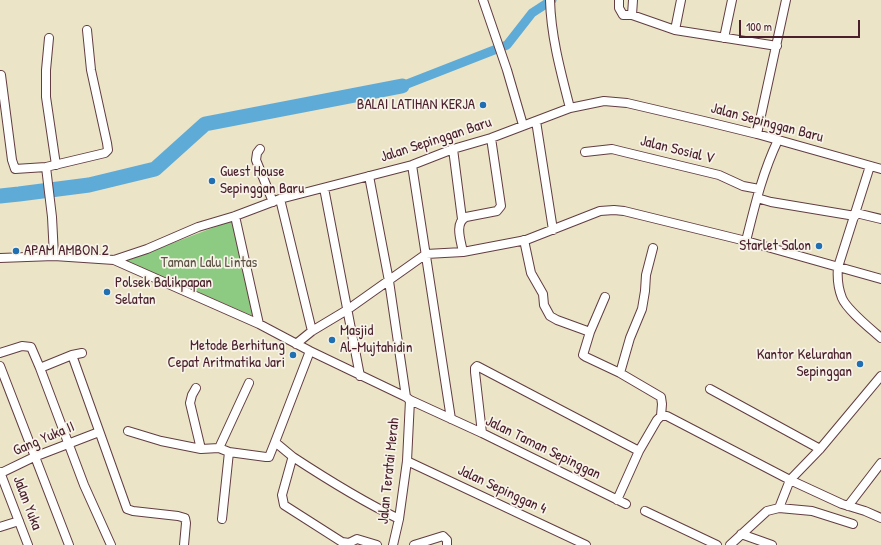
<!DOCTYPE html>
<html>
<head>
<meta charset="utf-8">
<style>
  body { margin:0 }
  #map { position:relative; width:881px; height:545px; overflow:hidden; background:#ebe4c6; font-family:"Patrick Hand",sans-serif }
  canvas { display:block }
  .scale { position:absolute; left:739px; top:20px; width:121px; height:18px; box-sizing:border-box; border:2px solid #4a1f2b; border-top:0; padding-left:5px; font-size:12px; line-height:14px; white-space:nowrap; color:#4a1f2b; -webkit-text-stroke:3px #f7f3e8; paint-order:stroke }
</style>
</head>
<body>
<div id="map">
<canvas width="881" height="545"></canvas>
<div class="scale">100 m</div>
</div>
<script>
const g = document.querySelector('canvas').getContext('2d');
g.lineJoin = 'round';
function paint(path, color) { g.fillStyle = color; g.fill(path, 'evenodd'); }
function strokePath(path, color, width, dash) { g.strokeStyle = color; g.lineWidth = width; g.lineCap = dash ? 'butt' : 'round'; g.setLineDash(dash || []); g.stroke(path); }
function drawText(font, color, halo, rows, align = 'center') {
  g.font = font + ' "Patrick Hand",sans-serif'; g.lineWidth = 3.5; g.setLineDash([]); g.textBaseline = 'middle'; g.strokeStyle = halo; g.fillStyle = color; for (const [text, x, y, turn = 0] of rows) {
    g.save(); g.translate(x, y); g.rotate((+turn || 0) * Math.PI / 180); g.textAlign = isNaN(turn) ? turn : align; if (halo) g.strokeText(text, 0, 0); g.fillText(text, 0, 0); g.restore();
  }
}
paint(new Path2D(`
  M233 220 253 316 126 261Z`), '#8ecb82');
strokePath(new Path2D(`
  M402 86 507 45 532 13 552 0`), '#5fabd8', 9);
strokePath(new Path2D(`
  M0 196 19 194 89 185 155 169 205 124 402 86`), '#5fabd8', 15);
const minor = new Path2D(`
  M483 0 507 70 523 125
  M550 0C551 37 561 73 570 108
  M619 0V8L623 15H632
  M633 0 632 15 675 30 777 46
  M675 30 681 0
  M49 38 46 70V97L56 165
  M724 38 732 0
  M1 75 12 160 15 169 46 167 105 153 108 150 107 143 91 70 87 30
  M536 121 553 230
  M757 134 786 0
  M778 140C762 174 755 205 746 241L881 279
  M260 149 257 153 256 160 273 202
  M453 149 462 219
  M585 152 612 149 624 152 719 175 743 186 759 189
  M412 165 451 419
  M870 166 838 267C837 278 838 288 842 298 847 310 871 329 881 338
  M46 167 52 217 54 256
  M369 176 389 281 406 397
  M324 188 360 376
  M757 198 771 202 855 216
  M280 199 312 331
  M856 213 881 219
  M235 216 259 324
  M524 240 531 273 543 294 544 305 550 316 557 320 590 332
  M653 248 646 275 645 291 642 309 630 338 620 373 661 397 662 404 661 416
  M463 252C461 241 454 223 466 217L497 211 501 206 491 138
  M0 258 54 256 114 260 147 249 198 227 235 216 280 199 412 165 453 149 491 138 570 108 604 101 627 103 704 121 757 134 881 169
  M114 260 259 324 310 351 406 397 410 400 482 433 626 504
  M605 297 590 332 583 355 586 357 620 373
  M296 344 312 331 347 310 426 254 463 252 526 240 600 211 614 210 624 211 746 241
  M0 353 22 346 31 347 40 368
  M82 353 72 355 40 368 84 485 111 545
  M72 355 127 509 133 511 178 516 185 518 186 523 184 545
  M0 366 69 545
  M196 388 192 395 190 403 201 449
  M710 389 820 449
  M128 431 161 441 201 449 219 448 229 452 266 457H269L275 442
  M482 433 475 372V368L477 366 639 451
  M219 448 249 383
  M293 457 275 442 310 351
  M407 461 586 545
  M0 472 28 545
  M1 473 34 457 99 432
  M617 500 639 451 657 420 661 416H667L790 480 820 449 881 376
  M848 506 881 463
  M779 508 812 511 853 524
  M645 511 717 545
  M222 519 229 452
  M0 527 19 521
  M741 534 772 545
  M377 545 357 539 349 543 342 542 284 505 282 495 292 459 293 457C328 480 362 501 399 519
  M393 545 399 519 407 461 410 400
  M414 545 443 536 447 540V545
  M730 545 767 511 779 508 790 480 842 504 865 511 881 518`);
strokePath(minor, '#623d42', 10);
strokePath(minor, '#fff', 8);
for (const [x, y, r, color] of [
  [483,105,4,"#1f6fb2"],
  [212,181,4,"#1f6fb2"],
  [819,246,4,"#1f6fb2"],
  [16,251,4,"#1f6fb2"],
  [107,292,4,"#1f6fb2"],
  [332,340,4,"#1f6fb2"],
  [293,355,4,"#1f6fb2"],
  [860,364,4,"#1f6fb2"]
]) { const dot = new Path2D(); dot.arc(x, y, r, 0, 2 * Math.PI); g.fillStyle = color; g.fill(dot); strokePath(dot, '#f7f3e8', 1.5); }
drawText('15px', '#4a1f2b', '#f7f3e8', [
  ["BALAI LATIHAN KERJA",475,105],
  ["Guest House",220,172,"left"],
  ["Sepinggan Baru",220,189,"left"],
  ["Starlet Salon",811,246],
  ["APAM AMBON 2",24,251,"left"],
  ["Polsek Balikpapan",115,283,"left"],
  ["Selatan",115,300,"left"],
  ["Masjid",340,331,"left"],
  ["Al-Mujtahidin",340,348,"left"],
  ["Metode Berhitung",285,346],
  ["Cepat Aritmatika Jari",285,363],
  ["Kantor Kelurahan",852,355],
  ["Sepinggan",852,372]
], 'right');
drawText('15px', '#4a1f2b', '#f7f3e8', [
  ["Jalan Sepinggan Baru",767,123,15],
  ["Jalan Sepinggan Baru",436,140,-18],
  ["Jalan Sosial V",677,150,14],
  ["Gang Yuka II",44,439,-23],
  ["Jalan Taman Sepinggan",543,448,26],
  ["Jalan Teratai Merah",389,471,-84],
  ["Jalan Sepinggan 4",502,490,25],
  ["Jalan Yuka",27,503,69]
]);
drawText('15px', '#5e5345', '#f7f3e8', [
  ["Taman Lalu Lintas",209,263]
]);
</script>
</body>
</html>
